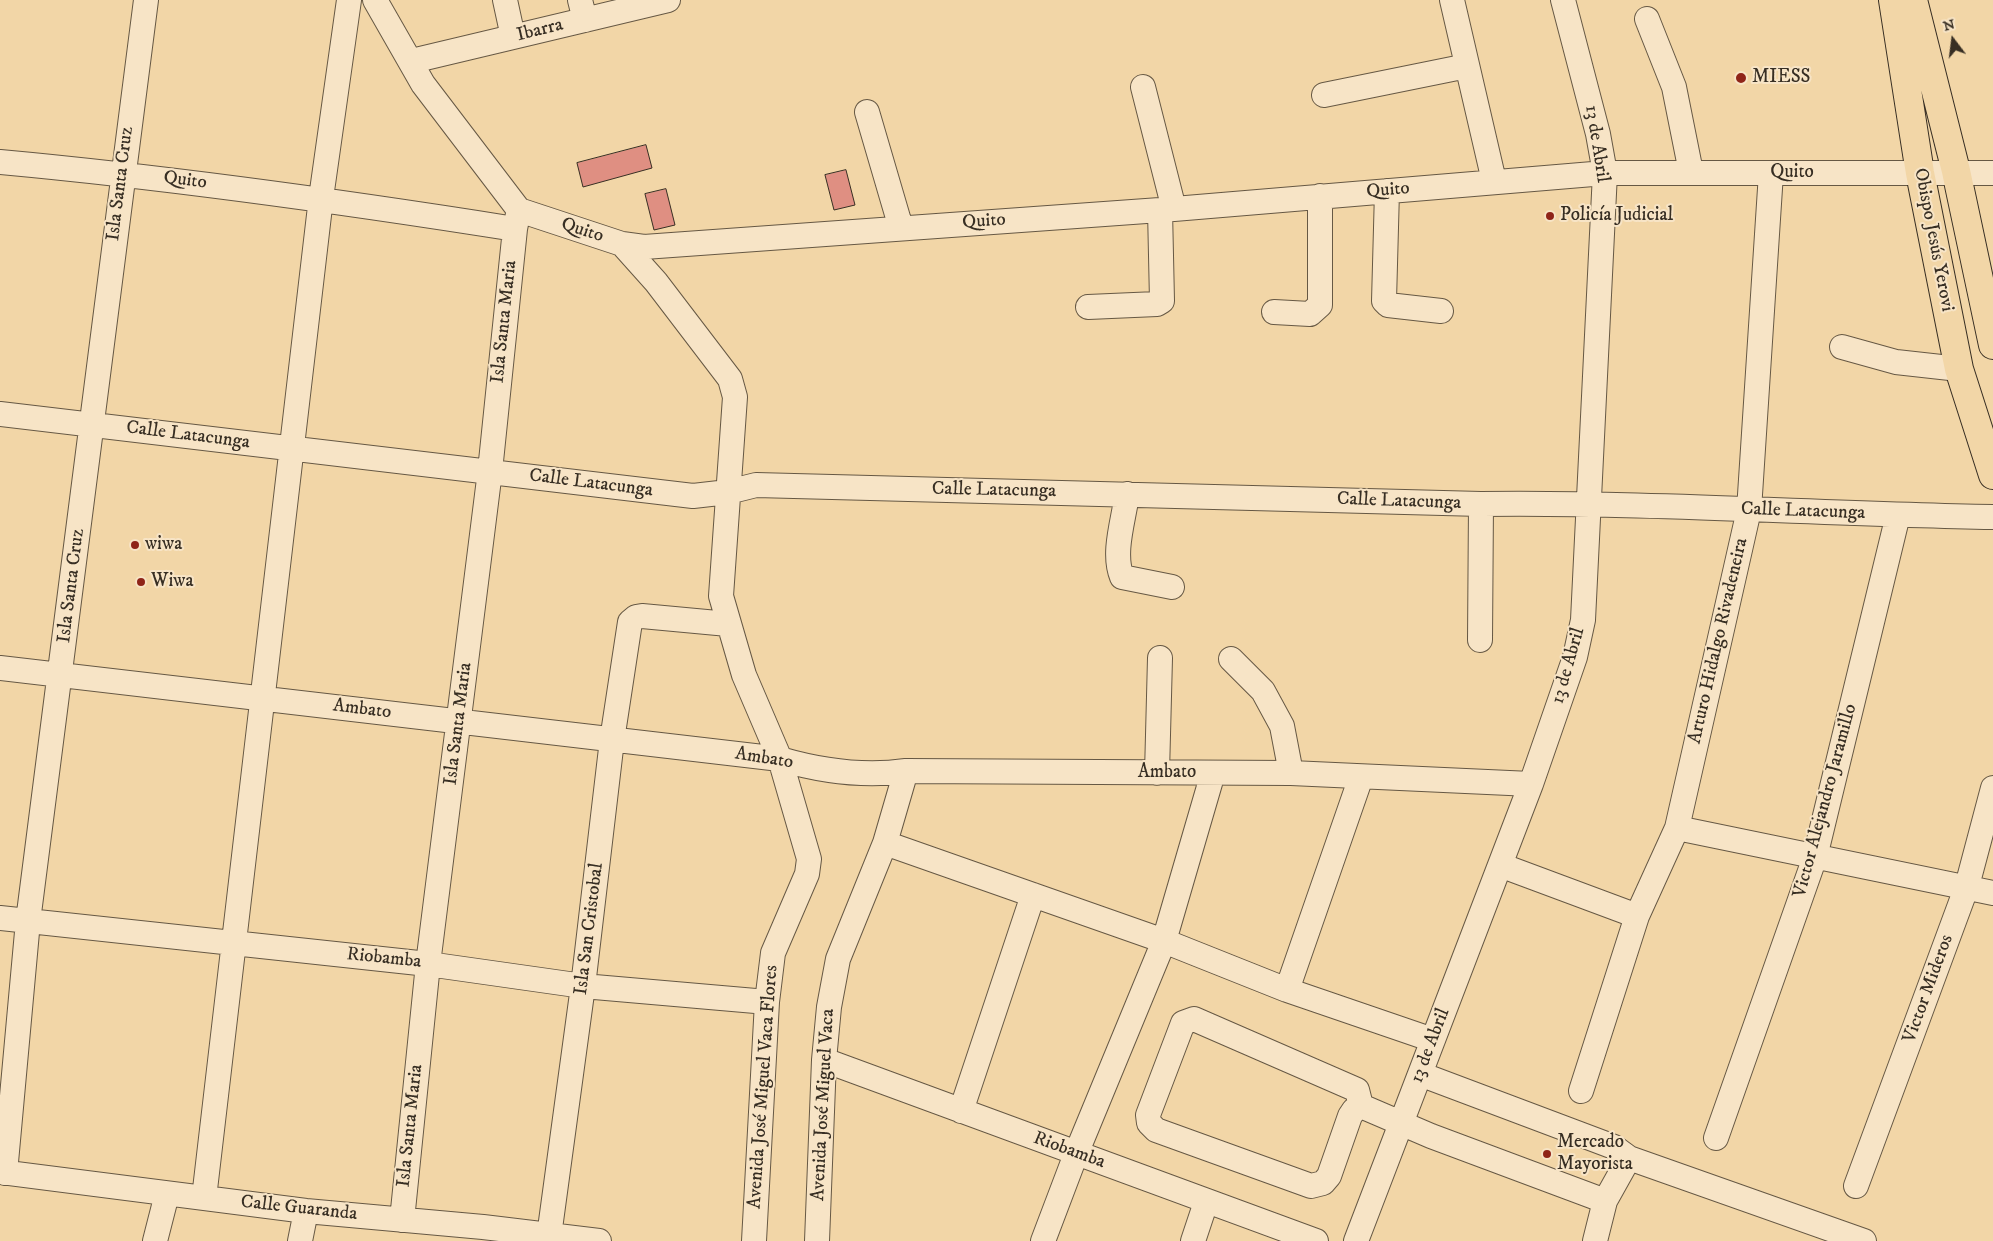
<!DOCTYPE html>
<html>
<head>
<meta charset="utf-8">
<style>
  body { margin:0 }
  #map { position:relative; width:1993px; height:1241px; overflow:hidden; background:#f2d6a7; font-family:"IM FELL DW Pica",serif }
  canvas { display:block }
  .north { position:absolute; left:1928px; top:15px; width:50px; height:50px; -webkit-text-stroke:4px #f7e4c6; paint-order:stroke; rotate:345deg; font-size:14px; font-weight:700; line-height:20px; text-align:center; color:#372e23 }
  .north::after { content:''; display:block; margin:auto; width:18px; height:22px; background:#372e23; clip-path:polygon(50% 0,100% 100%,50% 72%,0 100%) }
</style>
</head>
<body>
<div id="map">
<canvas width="1993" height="1241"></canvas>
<div class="north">N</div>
</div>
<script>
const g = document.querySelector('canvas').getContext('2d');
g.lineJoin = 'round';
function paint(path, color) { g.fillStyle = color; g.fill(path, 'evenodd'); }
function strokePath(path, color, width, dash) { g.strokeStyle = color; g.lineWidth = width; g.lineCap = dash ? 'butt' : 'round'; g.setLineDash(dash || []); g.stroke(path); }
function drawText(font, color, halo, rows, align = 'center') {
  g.font = font + ' "IM FELL DW Pica",serif'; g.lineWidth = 4; g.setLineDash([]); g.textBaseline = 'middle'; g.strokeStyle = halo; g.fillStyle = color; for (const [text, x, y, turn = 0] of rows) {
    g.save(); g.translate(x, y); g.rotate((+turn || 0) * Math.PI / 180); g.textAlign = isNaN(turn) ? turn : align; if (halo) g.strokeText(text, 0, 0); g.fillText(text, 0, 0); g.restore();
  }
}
const building = new Path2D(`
  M646 145 652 168 583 187 577 163Z
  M846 170 855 205 834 210 825 175Z
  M666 189 675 225 654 230 645 194Z`);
paint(building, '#df8f82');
strokePath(building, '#372e23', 1);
const minor = new Path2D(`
  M375 0 423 84 519 210
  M505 0 513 37
  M580 0 585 20
  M1452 0 1494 181
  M1647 19 1674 87 1691 172
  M412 61 668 0
  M1143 87 1174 209
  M1324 95 1467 66
  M867 112 901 228
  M0 162C173 178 344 202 515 229L518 214
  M1387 191 1384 301 1388 305 1441 311
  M519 210 622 244 644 247 1174 209 1605 173H1993
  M622 244 656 282 730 379 735 397 721 596 744 675 780 759 809 859 807 874 773 953 767 1002 754 1241
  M1088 307 1157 304 1162 301 1160 210
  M1274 312 1310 314 1320 305V196
  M1842 347 1896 362 1959 369
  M0 414 693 496 728 492 756 485 1481 504C1652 502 1822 514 1993 517
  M1127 494C1124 519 1112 553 1122 577L1172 587
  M1480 640 1481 504
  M1231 659 1263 691 1282 726 1291 773
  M0 668 780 759C821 771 863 777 906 771L1291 773 1531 784
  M1157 773 1160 658
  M1677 828 1993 893
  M885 843 1164 941 1287 990 1433 1040
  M1500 865 1637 916
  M0 918 428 964 583 986 767 1002
  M1287 990 1361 777
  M824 1060 1316 1241
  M1420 1074 1614 1147 1629 1158 1864 1241
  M1581 1091 1637 916 1677 828 1749 510 1771 173
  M1361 1106 1357 1090 1194 1019 1183 1023 1148 1115 1149 1123 1156 1130 1311 1186 1323 1183 1329 1176 1350 1116 1354 1110 1361 1106 1431 1136 1605 1201
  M961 1111 1033 895
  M1716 1138 1815 857 1898 515
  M0 1172 306 1211 483 1227 599 1241
  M5 1173 28 921 146 0
  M1856 1186 1967 886 1993 788
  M204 1198 321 198 349 0
  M402 1220 428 964 490 471 515 229
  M549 1236 583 986 612 740 630 622 636 617 642 616 728 624
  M155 1241 167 1194
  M300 1241 306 1211
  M817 1241 824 1060 829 1007 838 959 885 843 906 771
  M1043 1241 1076 1154 1164 941 1213 773
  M1193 1241 1206 1202
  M1356 1241 1531 784 1575 657 1583 620 1605 173 1598 134 1563 0
  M1595 1241 1605 1201 1629 1158`);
const major = new Path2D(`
  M1893 0 1920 173 1959 369 1993 475
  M1913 0 1956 171 1993 345`);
strokePath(minor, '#665844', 26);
strokePath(major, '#372e23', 30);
strokePath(minor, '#f7e4c6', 24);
strokePath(major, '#f2d6a7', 28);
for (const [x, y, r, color] of [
  [1741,78,6,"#8f2418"],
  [1550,216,5,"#8f2418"],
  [135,545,5,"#8f2418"],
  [141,582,5,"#8f2418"],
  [1547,1154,5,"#8f2418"]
]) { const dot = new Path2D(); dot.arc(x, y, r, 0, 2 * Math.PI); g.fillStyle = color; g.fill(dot); strokePath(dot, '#f7e4c6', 2); }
drawText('19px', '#372e23', '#f7e4c6', [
  ["Ibarra",540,31,-14],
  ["13 de Abril",1596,144,81],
  ["Quito",1792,173],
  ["Quito",185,181,7],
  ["Isla Santa Cruz",121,184,-83],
  ["Quito",1388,191,-5],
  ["Quito",984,222,-4],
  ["Quito",582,231,18],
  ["Obispo Jesús Yerovi",1933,240,79],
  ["Isla Santa Maria",505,322,-84],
  ["Calle Latacunga",188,436,7],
  ["Calle Latacunga",591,484,7],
  ["Calle Latacunga",994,491,1],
  ["Calle Latacunga",1399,502,2],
  ["Calle Latacunga",1803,512,2],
  ["Isla Santa Cruz",72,586,-83],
  ["Arturo Hidalgo Rivadeneira",1719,641,-77],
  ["13 de Abril",1569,666,-74],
  ["Ambato",362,710,7],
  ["Isla Santa Maria",459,724,-83],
  ["Ambato",764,759,9],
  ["Ambato",1167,773],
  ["Victor Alejandro Jaramillo",1826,801,-75],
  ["Isla San Cristobal",590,929,-83],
  ["Riobamba",384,959,6],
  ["Victor Mideros",1929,989,-70],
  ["13 de Abril",1431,1046,-69],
  ["Avenida José Miguel Vaca Flores",764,1087,-86],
  ["Avenida José Miguel Vaca",824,1105,-87],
  ["Isla Santa Maria",411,1126,-84],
  ["Riobamba",1069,1151,20],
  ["Calle Guaranda",299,1209,6]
]);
drawText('19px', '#372e23', '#f7e4c6', [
  ["MIESS",1752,78],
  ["Policía Judicial",1560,216],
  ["wiwa",145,545],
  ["Wiwa",151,582],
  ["Mercado",1557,1143],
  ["Mayorista",1557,1165]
], 'left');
</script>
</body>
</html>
